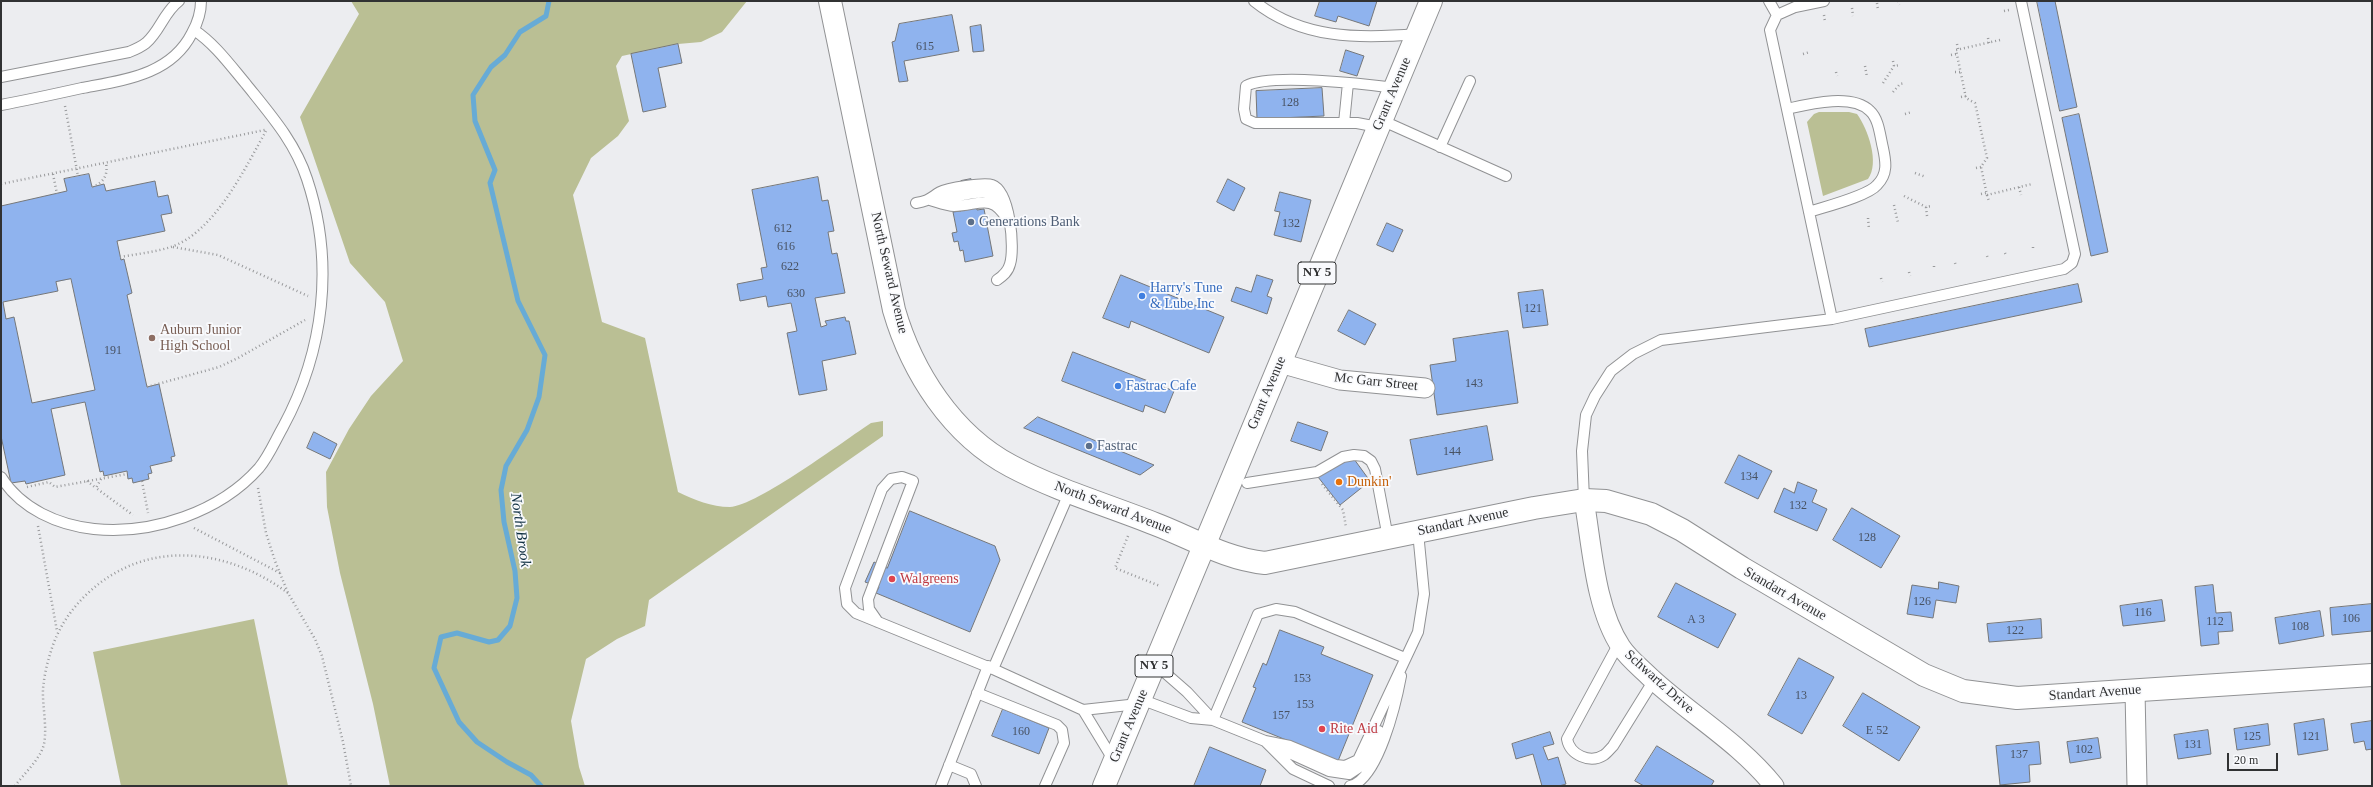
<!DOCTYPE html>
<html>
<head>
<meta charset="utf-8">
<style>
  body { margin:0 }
  #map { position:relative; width:2373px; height:787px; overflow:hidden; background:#ecedf0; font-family:"Times New Roman",serif }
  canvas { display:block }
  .frame { position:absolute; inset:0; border:2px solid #313233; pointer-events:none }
  .scale { position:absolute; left:2227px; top:753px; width:51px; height:18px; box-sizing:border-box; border:2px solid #313233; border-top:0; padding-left:5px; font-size:12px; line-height:14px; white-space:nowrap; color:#313233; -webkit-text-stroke:3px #f9fafd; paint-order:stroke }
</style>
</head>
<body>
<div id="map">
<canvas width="2373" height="787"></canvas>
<div class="frame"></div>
<div class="scale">20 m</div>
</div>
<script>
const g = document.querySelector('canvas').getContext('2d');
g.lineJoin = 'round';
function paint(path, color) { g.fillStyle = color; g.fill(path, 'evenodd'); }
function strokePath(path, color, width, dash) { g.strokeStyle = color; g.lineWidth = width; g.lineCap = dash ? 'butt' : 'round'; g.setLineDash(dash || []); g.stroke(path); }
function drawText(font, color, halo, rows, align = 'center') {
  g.font = font + ' "Times New Roman",serif'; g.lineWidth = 3.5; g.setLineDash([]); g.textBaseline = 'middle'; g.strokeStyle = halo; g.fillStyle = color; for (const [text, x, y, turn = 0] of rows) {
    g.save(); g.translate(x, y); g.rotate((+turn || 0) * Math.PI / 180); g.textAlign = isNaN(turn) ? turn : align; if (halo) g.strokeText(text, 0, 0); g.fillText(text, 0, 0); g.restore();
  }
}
paint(new Path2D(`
  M351 1H747L722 32 701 42 678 44 622 56 616 66 629 121 618 136 591 158 573 195 602 322 645 338 678 492C695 500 711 507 730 507 757 506 845 440 871 423L883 421V436L649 600 645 626 617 639 586 659 571 721 579 767 585 786H390L373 704 340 573 327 507 326 472 349 429 371 396 403 361 385 302 350 263 300 117 359 14Z
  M1819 112H1849L1857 114C1868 129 1880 163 1868 179L1823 196 1807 122 1814 114Z
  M254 619 288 786H121L93 652Z`), '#babf94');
strokePath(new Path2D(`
  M541 786 531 775 507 762 477 742 459 722 434 668 441 637 457 633 489 642 498 640 510 626 517 598 515 571 504 522 501 490 506 466 527 430 539 397 545 355 518 301 490 183 495 170 475 121 473 95 491 67 505 55 520 32 546 16 549 1`), '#67abd6', 5);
const building = new Path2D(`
  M1320 1H1377L1369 26 1338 16 1336 22 1315 16Z
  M2037 1H2055L2077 107 2060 111Z
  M952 15 959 51 904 61 908 81 899 82 892 42 895 41 899 24Z
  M981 25 984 51 973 52 970 27Z
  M678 44 682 63 658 68 666 107 643 112 631 54Z
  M1346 50 1364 56 1357 76 1340 71Z
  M1322 88 1324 116 1257 119 1256 91Z
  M2079 114 2108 252 2091 256 2062 118Z
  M89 174 92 187 104 184 106 191 155 181 158 197 168 195 172 213 161 215 165 231 117 241 121 260 124 259 132 293 127 295 147 387 159 384 175 456 171 457 172 461 150 466 152 473 148 474 149 479 133 483 132 478 128 479 127 471 104 476 103 471 100 472 85 402 51 409 65 475 26 484 25 481 11 483 1 436V206L67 191 64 179ZM71 279 95 390 32 403 14 317 6 319 3 302 58 291 56 282Z
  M818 177 822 201 828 200 834 231 828 232 832 254 837 253 845 293 815 298 821 327 827 325 825 321 845 317 846 321H849L856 354 822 361 827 390 799 395 787 333 797 331 791 303 768 307 766 296 740 301 737 284 763 279 761 268 767 267 752 190Z
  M971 179 977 210 984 209 993 256 965 262 963 250 960 251 958 241 954 242 952 233 957 232 953 212 961 211 959 199 963 189 961 181Z
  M1228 179 1245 188 1234 211 1217 202Z
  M1280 192 1311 200 1301 242 1274 235 1280 212 1275 211Z
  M1387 223 1403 230 1393 252 1377 245Z
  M1121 275 1224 317 1209 353 1131 321 1129 328 1103 318Z
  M1257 275 1273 280 1267 296 1272 298 1267 314 1231 301 1236 287 1251 292Z
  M2078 284 2082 302 1869 347 1865 329Z
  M1543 290 1548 325 1523 328 1518 293Z
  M1349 310 1376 324 1365 345 1338 331Z
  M1508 331 1518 403 1437 415 1430 365 1456 361 1453 339Z
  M1073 352 1174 391 1165 413 1145 405 1143 412 1062 381Z
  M1038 417 1154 465 1140 475 1024 428Z
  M1298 422 1328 432 1321 451 1291 441Z
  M1487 426 1493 460 1417 475 1410 440Z
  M314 432 337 444 330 459 307 448Z
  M1739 455 1772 471 1758 499 1725 483Z
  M1354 459 1370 481 1340 505 1318 477 1337 463Z
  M1798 482 1817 490 1812 502 1827 509 1817 531 1774 512 1784 488 1794 493Z
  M1852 508 1900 536 1881 568 1833 540Z
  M910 511 995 546 1000 560 970 632 876 593 879 587 865 582 874 562 887 568Z
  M1939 582 1959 586 1956 603 1936 600 1933 618 1907 614 1912 585 1938 589Z
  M1676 583 1736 614 1718 648 1658 617Z
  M2213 585 2216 613 2231 612 2233 631 2218 632 2219 644 2201 646 2195 587Z
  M2162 600 2165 621 2123 626 2120 606Z
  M2372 604V631L2332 635 2330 608Z
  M2320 611 2324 636 2279 644 2275 618Z
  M2041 619 2042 638 1989 642 1987 624Z
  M1280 630 1324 647 1321 654 1373 675 1338 761 1242 722 1256 688 1253 687 1263 663 1266 665Z
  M1799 658 1834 677 1802 734 1768 715Z
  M1863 693 1920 727 1899 761 1843 726Z
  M1003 709 1049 728 1039 754 992 736Z
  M2324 719 2328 750 2298 755 2294 724Z
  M2372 721V749L2366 750 2364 741 2354 743 2351 724Z
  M2268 724 2270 745 2237 750 2234 729Z
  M2208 730 2211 754 2178 759 2174 735Z
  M1550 732 1554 744 1543 747 1548 760 1558 757 1566 784 1559 786H1542L1533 754 1516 759 1512 744Z
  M2098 738 2101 758 2070 763 2067 742Z
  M2039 742 2041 764 2029 765 2030 782 2000 785 1996 746Z
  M1657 746 1714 781 1711 786H1644L1635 781Z
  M1210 747 1266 770 1260 786H1194Z`);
paint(building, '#8fb3ee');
strokePath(building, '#757779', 1);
const service = new Path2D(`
  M1254 1C1301 39 1359 39 1417 34
  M1769 1 1777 15
  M1824 1 1795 7 1777 15 1770 30 1832 319
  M1 77 129 52C134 50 141 47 146 43 160 31 164 12 179 1
  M1 105C28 100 55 94 82 88 124 80 171 75 192 33 197 24 201 12 201 1
  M1787 109C1809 104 1852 93 1870 111 1879 119 1880 136 1883 148 1886 162 1888 174 1877 185 1868 196 1824 207 1809 212
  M1381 120 1506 176
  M1344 123 1348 83
  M1378 127 1357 123H1255L1246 119 1244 109 1246 86C1270 73 1365 84 1395 88
  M1440 147 1470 81
  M930 200C937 202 947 206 954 206 978 206 991 192 1007 219
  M937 200C956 199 991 182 1004 203
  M916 203C929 201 930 198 940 192 947 188 985 182 992 185 1010 191 1015 248 1010 264 1008 272 1003 276 997 280
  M1 477C21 509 58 525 94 529 152 535 220 512 259 468 269 456 275 441 283 427 324 351 335 263 307 179 295 142 270 114 246 84 230 65 215 44 194 30
  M1247 483 1317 472 1343 457 1354 455 1364 456 1371 461 1375 469 1388 538
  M1070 491 993 669 1083 710 1114 761
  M1584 500 1582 451 1586 415 1595 396 1611 371 1633 354 1661 340 1832 319 2064 269 2072 263 2075 254 2021 1
  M878 622 869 609 868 599 913 481 902 477 891 479 882 489 845 588 847 604 856 613 993 669
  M1619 643 1567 739C1570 755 1590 764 1604 755 1607 753 1610 749 1613 746L1654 680
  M1155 664 1187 692 1213 720 1258 614 1276 609 1295 612 1405 658
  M977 693 1057 725 1062 730 1064 743 1045 786
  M1140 699 1191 718 1213 720 1265 741 1293 769 1329 786
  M1083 710 1138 704
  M1265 741 1290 746 1336 765 1345 766 1358 760 1418 632 1424 594 1418 532
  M1276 747 1329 771 1349 774 1364 764 1379 731
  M949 765 971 774 976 786
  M941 786 988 666
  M1350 786C1378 780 1396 703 1401 676`);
const minor = new Path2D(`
  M1280 363 1340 380 1425 388
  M1584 500C1592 546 1595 608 1621 647 1629 659 1641 668 1651 678 1691 715 1740 743 1774 786
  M2135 691 2137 786`);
const tertiary = new Path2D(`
  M830 1 894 310C912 372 952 435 1011 466 1056 490 1107 505 1155 524 1192 538 1225 559 1265 563L1534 508 1584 500 1606 501 1651 514 1682 530 1742 568 1924 675 1963 691 2017 698 2372 675`);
const trunk = new Path2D(`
  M1104 786 1431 1`);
strokePath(service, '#919294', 12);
strokePath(minor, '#919294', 21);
strokePath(tertiary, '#919294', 24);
strokePath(trunk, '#919294', 24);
strokePath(new Path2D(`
  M1898 1 1899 5
  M1877 3 1878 10
  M1852 8 1853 16
  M2004 11 2009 10
  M1824 15 1825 22
  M1988 38 1989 43
  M2000 40 1956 50 1966 98 1975 103 1987 158 1981 167 1987 195 2032 184
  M1957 44 1958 49
  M1803 54 1810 52
  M1951 55 1957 54
  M1893 61 1894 66 1900 65
  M1865 66 1867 77
  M1836 72 1837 76
  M1955 72H1961
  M1883 83 1894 66
  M1893 92 1900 84 1905 83
  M1961 97 1966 96
  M65 106 78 176
  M1905 114 1912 112
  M1976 168 1981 167
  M1915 173 1926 177
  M53 174 57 194
  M1 184 265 130
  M92 187C104 182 108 176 106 163
  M2019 187 2021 195
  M1981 194 1986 193
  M1987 195 1989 201
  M1904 196 1926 207
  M1894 205 1898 223
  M1927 216 1926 207 1932 206
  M1868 218 1869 229
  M173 247 218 255 308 296
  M2033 247V249
  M2005 253 2006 255
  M1987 256 1988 259
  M120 257C137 254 155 252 171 247 215 232 245 168 266 131
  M1955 263 1956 266
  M1934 266V270
  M1909 272 1910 276
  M1881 278 1882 282
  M147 387 219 367 238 358 305 320
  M101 479 96 488 133 515
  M87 481 96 488
  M142 481 148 513
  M1322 484 1343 510 1346 527
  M27 487 49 482 55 487 127 474
  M258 488 266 533 275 561 288 593 315 639 322 656 343 742 351 786
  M38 526 57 631
  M194 528 280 573
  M1128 536 1115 568 1160 586
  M15 786C23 775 36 763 42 750 49 735 42 706 43 689 44 677 47 663 51 651 58 628 71 609 88 593 147 538 227 548 288 593`), '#999a9c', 2.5, [1, 3]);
strokePath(service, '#fff', 10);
strokePath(minor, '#fff', 19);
strokePath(tertiary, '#fff', 22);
strokePath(trunk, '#fff', 22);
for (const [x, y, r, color] of [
  [971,222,4,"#5c6f8a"],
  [1142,296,4,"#3f7fe0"],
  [152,338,4,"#8d6e63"],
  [1118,386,4,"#3f7fe0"],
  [1089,446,4,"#5c6f8a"],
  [1339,482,4,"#e8710a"],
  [892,579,4,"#e0444e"],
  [1322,729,4,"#e0444e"]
]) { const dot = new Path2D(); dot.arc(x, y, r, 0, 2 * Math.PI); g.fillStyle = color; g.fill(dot); strokePath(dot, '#f9fafd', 1.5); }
drawText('12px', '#485262', null, [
  ["615",925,47],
  ["128",1290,103],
  ["132",1291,224],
  ["612",783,229],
  ["616",786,247],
  ["622",790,267],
  ["630",796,294],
  ["121",1533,309],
  ["191",113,351],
  ["143",1474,384],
  ["144",1452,452],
  ["134",1749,477],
  ["132",1798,506],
  ["128",1867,538],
  ["126",1922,602],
  ["116",2143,613],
  ["106",2351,619],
  ["A 3",1696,620],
  ["112",2215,622],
  ["108",2300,627],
  ["122",2015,631],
  ["153",1302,679],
  ["13",1801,696],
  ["153",1305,705],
  ["157",1281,716],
  ["E 52",1877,731],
  ["160",1021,732],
  ["125",2252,737],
  ["121",2311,737],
  ["131",2193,745],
  ["102",2084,750],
  ["137",2019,755]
]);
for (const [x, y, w] of [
  [1317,273,38],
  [1154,666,38]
]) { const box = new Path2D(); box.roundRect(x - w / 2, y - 11, w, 22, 3); g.fillStyle = '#f9fafd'; g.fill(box); strokePath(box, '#313233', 1); }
drawText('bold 13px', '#313233', null, [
  ["NY 5",1317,273],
  ["NY 5",1154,666]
]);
drawText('14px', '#313233', '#f9fafd', [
  ["Grant Avenue",1392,94,-67],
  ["North Seward Avenue",889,273,77],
  ["Mc Garr Street",1376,382,6],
  ["Grant Avenue",1267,393,-67],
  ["North Seward Avenue",1113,508,21],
  ["Standart Avenue",1463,522,-12],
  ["Standart Avenue",1785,594,30],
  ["Schwartz Drive",1659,682,42],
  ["Standart Avenue",2095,693,-4],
  ["Grant Avenue",1129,726,-67]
]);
drawText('14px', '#4e5e75', '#f9fafd', [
  ["Generations Bank",979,222],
  ["Fastrac",1097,446]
], 'left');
drawText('14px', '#366cbe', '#f9fafd', [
  ["Harry's Tune",1150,288],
  ["& Lube Inc",1150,304],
  ["Fastrac Cafe",1126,386]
], 'left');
drawText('14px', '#785e54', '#f9fafd', [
  ["Auburn Junior",160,330],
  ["High School",160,346]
], 'left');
drawText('14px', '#c56008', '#f9fafd', [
  ["Dunkin'",1347,482]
], 'left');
drawText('14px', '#be3a42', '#f9fafd', [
  ["Walgreens",900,579],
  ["Rite Aid",1330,729]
], 'left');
drawText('italic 15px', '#0f2f41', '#f9fafd', [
  ["North Brook",520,530,82]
]);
</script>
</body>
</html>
